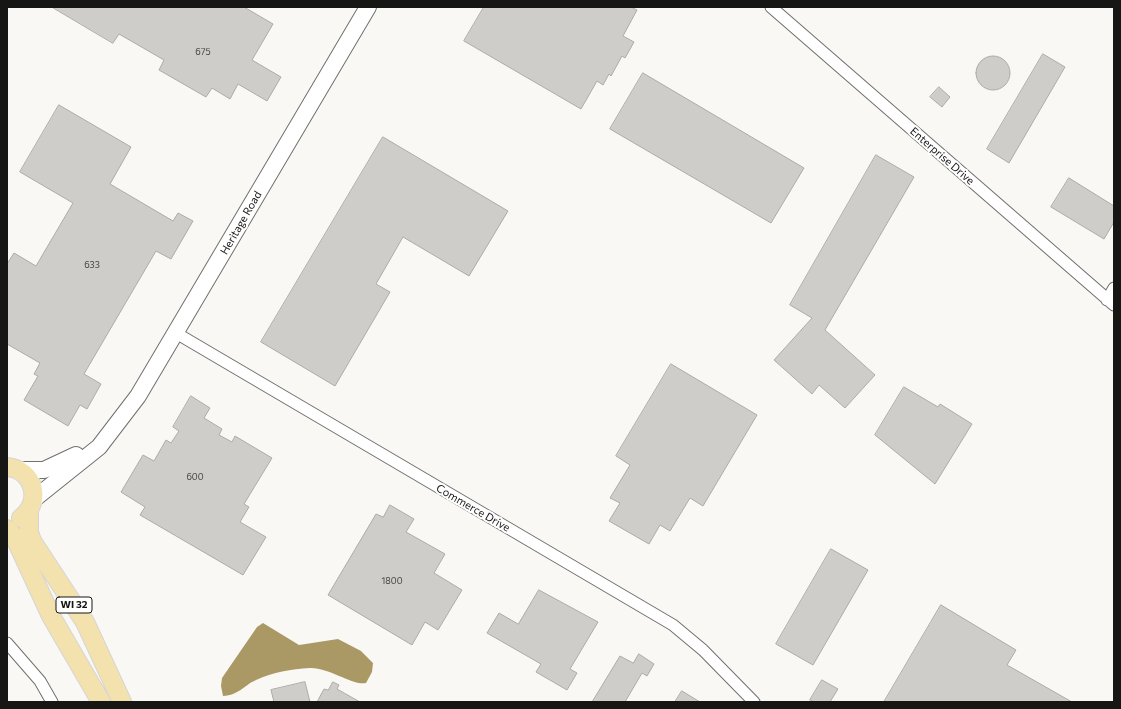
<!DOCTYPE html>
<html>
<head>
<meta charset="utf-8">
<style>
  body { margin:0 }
  #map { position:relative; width:1121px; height:709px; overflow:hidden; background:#f9f8f5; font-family:Commissioner,sans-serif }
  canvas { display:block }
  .frame { position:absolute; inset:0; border:8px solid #161615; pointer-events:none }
</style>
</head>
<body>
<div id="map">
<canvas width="1121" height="709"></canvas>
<div class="frame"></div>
</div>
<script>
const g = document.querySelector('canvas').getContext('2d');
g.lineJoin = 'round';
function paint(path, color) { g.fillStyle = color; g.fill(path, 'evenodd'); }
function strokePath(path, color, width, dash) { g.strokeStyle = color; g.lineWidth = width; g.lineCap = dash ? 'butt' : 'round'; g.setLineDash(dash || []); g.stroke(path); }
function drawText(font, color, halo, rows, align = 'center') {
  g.font = font + ' Commissioner,sans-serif'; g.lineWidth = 4; g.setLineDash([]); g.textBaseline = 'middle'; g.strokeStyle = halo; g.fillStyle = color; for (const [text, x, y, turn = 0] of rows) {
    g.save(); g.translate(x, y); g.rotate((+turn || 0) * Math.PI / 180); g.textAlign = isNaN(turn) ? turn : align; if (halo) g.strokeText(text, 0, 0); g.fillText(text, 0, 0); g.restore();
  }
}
paint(new Path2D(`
  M263 623 299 645 338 639 361 651 373 663 372 672 366 683C353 686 328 667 310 668 291 669 273 672 256 680 243 686 239 695 223 696L221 686 222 678 257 627Z`), '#aa9964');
const building = new Path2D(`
  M52 7H244L273 24 252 60 281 77 267 101 238 84 230 99 212 88 206 97 159 70 164 60 119 34 113 43Z
  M484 7H631L637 10 623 36 634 42 625 58 622 56 611 76 609 74 603 85 597 81 581 109 464 41Z
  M1043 54 1065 67 1009 163 987 149Z
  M976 73a17 17 0 1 1 34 0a17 17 0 1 1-34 0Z
  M643 73 804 168 771 223 610 129Z
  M939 87 950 97 942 107 930 97Z
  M59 105 131 147 110 184 173 221 178 213 193 221 171 259 156 251 84 374 101 384 87 409 80 405 68 426 24 400 38 376 34 374 40 363 7 344V264L14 253 36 266 73 203 20 172Z
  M383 137 508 211 469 276 403 237 376 284 390 292 335 386 261 342Z
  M876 155 914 177 825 330 875 375 845 408 819 385 812 394 774 360 812 318 790 305Z
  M1069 178 1114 206V222L1104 239 1051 207Z
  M671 364 757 415 703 506 690 498 670 531 660 525 649 544 609 521 620 503 610 498 630 465 616 456Z
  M904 387 938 407 940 404 972 424 935 484 875 435Z
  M191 396 210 408 204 418 222 429 219 435 232 442 235 436 272 458 244 504 249 507 240 522 266 537 243 575 140 515 145 507 121 492 143 455 154 461 166 440 171 443 179 431 173 427Z
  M390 505 414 519 406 532 445 554 434 573 462 590 438 630 425 622 412 645 328 595 376 514 383 517Z
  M831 549 868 570 813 665 776 644Z
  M539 590 598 622 570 669 577 673 567 690 536 672 541 664 487 633 499 613 518 624Z
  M941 605 1016 650 1007 665 1072 702H884Z
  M639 654 654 664 647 676 642 673 625 702H592L620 656 633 663Z
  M822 680 838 689 830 702H814L810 700Z
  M305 682 310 702H274L271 690Z
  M333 682 339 685 337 689 360 702H317L324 689 328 690Z
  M682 691 700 702H675Z`);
paint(building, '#cecdca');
strokePath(building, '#acaba8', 1);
const minor = new Path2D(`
  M771 7 1114 305
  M1107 300 1114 288
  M176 333 673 625 703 650 754 702
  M7 643 40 681 52 702`);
const secondary = new Path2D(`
  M19 470H44L76 455
  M34 499 99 447 138 396 368 7`);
const primary = new Path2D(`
  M7 467C34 469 43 502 21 518
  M29 510V532L32 541 85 622 122 702
  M7 529 15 538 51 616 101 702`);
strokePath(minor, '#71706d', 13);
strokePath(secondary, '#71706d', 18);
strokePath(primary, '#d5d5d5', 20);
strokePath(minor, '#fff', 11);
strokePath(secondary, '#fff', 16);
strokePath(primary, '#f3e2ae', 18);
drawText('9px', '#444442', null, [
  ["675",203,52],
  ["633",92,265],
  ["600",195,477],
  ["1800",392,581]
]);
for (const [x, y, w] of [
  [74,605,36]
]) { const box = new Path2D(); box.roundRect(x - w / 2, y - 8, w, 16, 3); g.fillStyle = '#fff'; g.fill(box); strokePath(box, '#161615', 1); }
drawText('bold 10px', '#161615', null, [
  ["WI 32",74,605]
]);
drawText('11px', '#161615', '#fff', [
  ["Enterprise Drive",942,156,41],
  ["Heritage Road",241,223,-60],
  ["Commerce Drive",473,508,30]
]);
</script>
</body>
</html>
